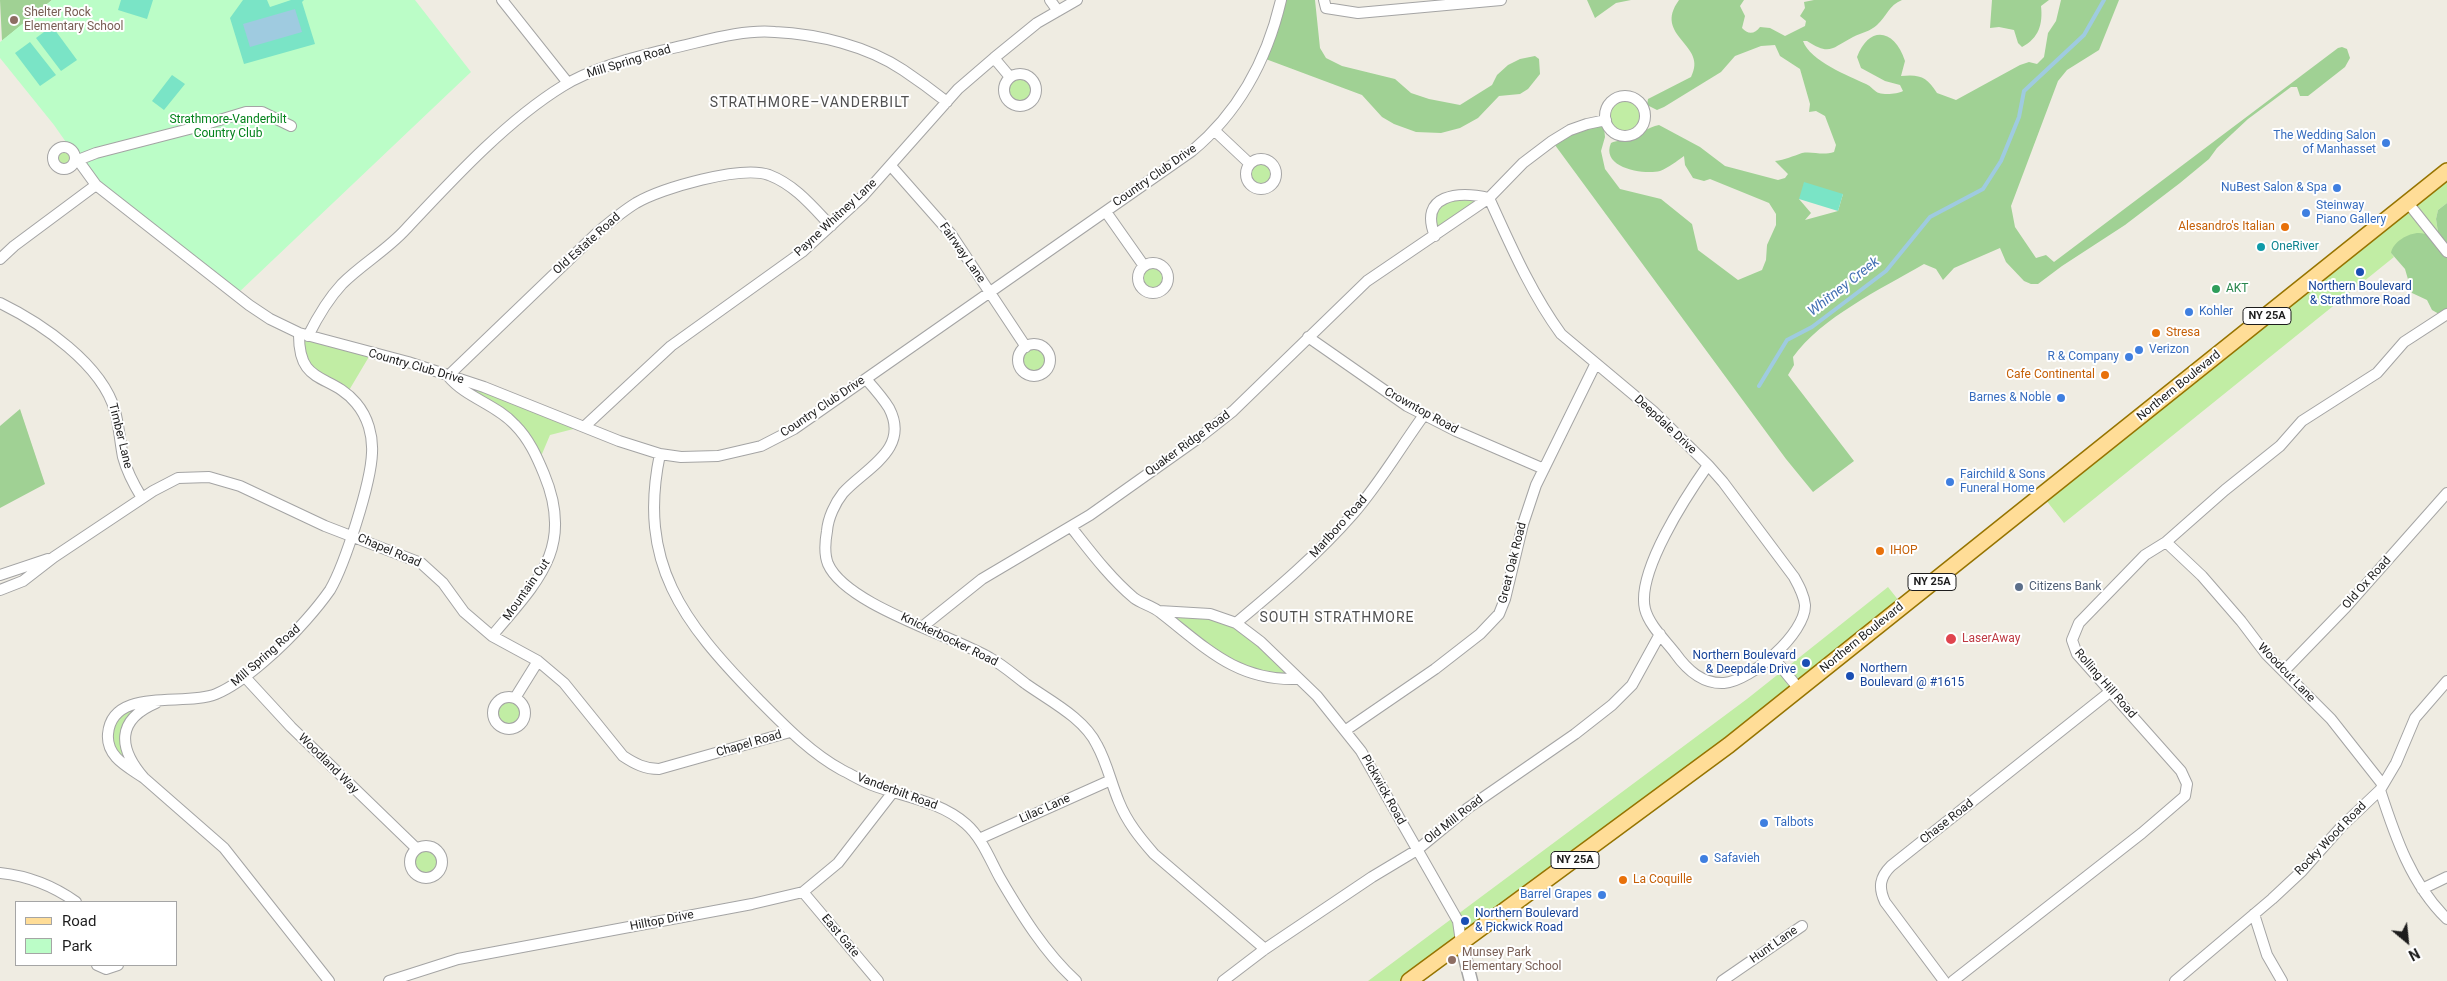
<!DOCTYPE html>
<html>
<head>
<meta charset="utf-8">
<style>
  body { margin:0 }
  #map { position:relative; width:2447px; height:981px; overflow:hidden; background:#efece2; font-family:Roboto,sans-serif }
  canvas { display:block }
  .legend { position:absolute; left:15px; top:901px; width:162px; height:65px; box-sizing:border-box; background:#fff; border:1px solid #a5a5a5; margin:0; padding:6px 9px; list-style:none; font-size:15px; color:#1d1d1d }
  .legend li { display:flex; align-items:center; gap:10px; height:25px }
  .legend b { width:25px; border:1px solid #a5a5a5 }
  .north { position:absolute; left:2382px; top:916px; width:50px; height:50px; -webkit-text-stroke:4px #fff; paint-order:stroke; rotate:152deg; font-size:14px; font-weight:700; line-height:20px; text-align:center; color:#1d1d1d }
  .north::after { content:''; display:block; margin:auto; width:18px; height:22px; background:#1d1d1d; clip-path:polygon(50% 0,100% 100%,50% 72%,0 100%) }
</style>
</head>
<body>
<div id="map">
<canvas width="2447" height="981"></canvas>
<ul class="legend">
<li><b style="height:6px;background:#ffdd97"></b>Road</li>
<li><b style="height:14px;background:#bbfdc7"></b>Park</li>
</ul>
<div class="north">N</div>
</div>
<script>
const g = document.querySelector('canvas').getContext('2d');
g.lineJoin = 'round';
function paint(path, color) { g.fillStyle = color; g.fill(path, 'evenodd'); }
function strokePath(path, color, width, dash) { g.strokeStyle = color; g.lineWidth = width; g.lineCap = dash ? 'butt' : 'round'; g.setLineDash(dash || []); g.stroke(path); }
function drawText(font, color, halo, rows, align = 'center') {
  g.font = font + ' Roboto,sans-serif'; g.lineWidth = 4; g.setLineDash([]); g.textBaseline = 'middle'; g.strokeStyle = halo; g.fillStyle = color; for (const [text, x, y, turn = 0] of rows) {
    g.save(); g.translate(x, y); g.rotate((+turn || 0) * Math.PI / 180); g.textAlign = isNaN(turn) ? turn : align; if (halo) g.strokeText(text, 0, 0); g.fillText(text, 0, 0); g.restore();
  }
}
paint(new Path2D(`
  M1004 90a16 16 0 1 1 32 0a16 16 0 1 1-32 0Z
  M1605 116a20 20 0 1 1 40 0a20 20 0 1 1-40 0Z
  M53 158a11 11 0 1 1 22 0a11 11 0 1 1-22 0Z
  M1246 174a15 15 0 1 1 30 0a15 15 0 1 1-30 0Z
  M2447 172V203L2438 210 2436 219 2439 239 2391 253 2394 257 2064 523 2042 495Z
  M1489 198 1435 236 1434 206 1441 200Z
  M1138 278a15 15 0 1 1 30 0a15 15 0 1 1-30 0Z
  M300 335 370 355 348 392 306 363Z
  M1018 360a16 16 0 1 1 32 0a16 16 0 1 1-32 0Z
  M470 382 585 426 550 435 539 461 516 426 463 391Z
  M1888 587 1903 606 1410 981H1368L1747 699Z
  M1159 611 1224 617 1297 679 1252 675Z
  M493 713a16 16 0 1 1 32 0a16 16 0 1 1-32 0Z
  M151 705 125 733 133 765 121 763 108 733 117 713Z
  M410 862a16 16 0 1 1 32 0a16 16 0 1 1-32 0Z`), '#c1eda4');
paint(new Path2D(`
  M0 0H52L2 41Z
  M1281 0H1315L1320 48 1326 58 1342 66 1395 79 1411 93 1429 99 1460 105 1492 85 1497 75 1508 65 1520 59 1535 56 1539 59 1540 74 1528 89 1520 94 1499 96 1478 118 1460 128 1441 133 1416 132 1394 124 1382 117 1362 95 1263 58Z
  M1587 0H1631L1616 3 1595 18Z
  M1679 0H1744L1740 6 1745 16 1742 28C1748 35 1755 34 1760 27L1770 28 1785 36 1805 26 1806 21 1800 16 1805 8 1804 2 1814 0H1902C1889 5 1887 16 1877 25 1871 31 1861 33 1853 37 1832 48 1830 56 1807 41H1803C1810 61 1849 76 1866 84 1871 86 1875 92 1879 93 1885 95 1898 94 1903 91L1900 85 1885 81 1861 68 1857 57C1870 24 1895 30 1905 61L1901 76C1920 74 1927 77 1937 93L1956 100 2020 65 2029 62 2037 64 2044 57 2048 33 2056 21 2061 0H2119L2099 50 2067 70 2058 81 2011 206 2015 227 2036 258 2046 255 2054 262 2338 48 2342 47 2347 49 2350 58 2345 67 2308 96H2300L2297 87H2291L2248 119 2217 148 2209 159 2180 183 2125 225 2062 266 2038 284H2031L2024 281 2006 262 2000 248 1954 268 1943 280 1936 269 1924 264C1881 289 1822 317 1793 357L1794 365 1788 375 1854 461 1813 492 1786 459 1552 141 1598 125 1604 127 1605 137 1601 151 1605 169 1620 189 1661 199 1692 224 1698 250 1738 280 1762 270 1766 260 1767 245 1776 225V214L1769 203 1710 179 1704 181 1693 178 1685 165 1684 156C1677 161 1668 168 1660 171 1644 175 1600 168 1611 143 1617 140 1622 141 1628 139 1639 135 1648 127 1659 125L1700 147 1725 166 1778 180 1785 178 1788 174 1775 161C1785 160 1793 156 1802 153 1813 151 1822 156 1834 152L1836 145 1825 116 1816 111 1809 112 1810 104 1800 69 1780 56 1775 45 1761 46 1735 56 1721 72 1664 107 1657 110 1647 105 1648 99 1691 77C1709 44 1652 37 1679 0ZM1843 194 1838 211 1805 220 1811 213 1799 199Z
  M1992 0H2049L2041 6C2043 24 2039 38 2022 47L2018 43 2014 30 1999 27 1990 28Z
  M2447 203V308L2439 314 2432 310 2427 300 2412 293 2405 269 2391 253C2393 242 2408 233 2419 233 2426 233 2433 237 2439 239L2436 219 2438 210Z
  M20 409 45 484 0 508V426Z`), '#a0d194');
paint(new Path2D(`
  M52 0H415L471 72 236 295 96 185 54 125 0 58V42Z`), '#bbfdc7');
paint(new Path2D(`
  M121 0H153L147 19 118 10Z
  M243 0H267L270 7 291 0H304L302 2 315 44 244 64 230 18Z
  M52 26 77 60 61 71 36 38Z
  M30 42 56 75 40 86 15 53Z
  M172 75 185 84 164 110 152 101Z
  M1804 182 1843 194 1838 211 1799 199Z`), '#7ae4c6');
paint(new Path2D(`
  M295 9 302 32 250 47 243 24Z`), '#9fcbe0');
strokePath(new Path2D(`
  M1759 386 1787 340 1812 327 1886 271 1930 217 1983 189 2001 161 2019 117 2024 91 2084 35 2104 0`), '#9fcbe0', 4);
const minor = new Path2D(`
  M502 0 568 83
  M1050 0 1058 11
  M1324 0 1326 8 1358 13 1501 0
  M994 58 1010 77
  M1004 90a16 16 0 1 1 32 0a16 16 0 1 1-32 0Z
  M1605 116a20 20 0 1 1 40 0a20 20 0 1 1-40 0Z
  M1215 131 1250 164
  M53 158a11 11 0 1 1 22 0a11 11 0 1 1-22 0Z
  M75 156 96 185 249 305 270 319 299 333 408 362 484 387 619 441 660 454 681 457 718 456 761 446 794 429 1192 151C1240 111 1267 60 1281 0
  M1246 174a15 15 0 1 1 30 0a15 15 0 1 1-30 0Z
  M78 160 96 153 193 128 246 112H262L291 126
  M891 166 951 234 1026 347
  M2408 203 2447 252
  M1106 212 1144 266
  M1435 236C1418 194 1459 191 1489 198 1510 244 1531 293 1561 334L1653 411 1708 465 1723 482 1794 577C1799 586 1804 595 1805 605 1806 633 1751 681 1724 683 1702 684 1687 670 1675 653 1665 640 1649 625 1645 609 1636 572 1687 495 1708 465
  M0 259 14 246 96 185
  M1138 278a15 15 0 1 1 30 0a15 15 0 1 1-30 0Z
  M0 303C41 323 102 364 115 411 119 426 120 441 123 457 127 472 134 485 142 498
  M308 336C317 318 328 299 342 284 362 264 387 250 406 229 452 180 506 121 563 86 594 67 633 58 668 49 702 42 740 29 775 32 818 34 867 46 903 70 918 80 933 91 947 102
  M1308 337 1407 406 1456 431 1544 469
  M1018 360a16 16 0 1 1 32 0a16 16 0 1 1-32 0Z
  M866 379C874 388 883 398 889 408 911 450 864 469 843 493 835 503 828 518 827 531 825 542 824 554 828 564 846 605 951 635 990 658 1003 665 1014 675 1026 684 1050 701 1084 718 1097 745 1107 763 1111 783 1119 802 1127 822 1140 838 1154 854L1265 949
  M585 426 671 346 802 252 863 196 958 89 994 58 1037 23 1077 0
  M660 454C637 563 683 622 756 697 782 723 809 752 842 770 852 775 862 781 872 785 904 797 940 801 966 824 982 838 990 860 1000 878 1021 914 1045 953 1076 981
  M1071 527C1090 551 1110 578 1134 598 1142 604 1153 606 1161 613 1205 647 1236 681 1297 679
  M2166 542 2202 576 2241 621 2266 654 2331 719 2383 785
  M0 575 48 559
  M0 590 23 581 54 557 153 491 178 478 209 477 240 486 325 526 421 563 443 583 464 612 492 636 538 661 564 683 623 756C635 764 645 769 659 769L790 732
  M1159 611 1210 614 1236 623 1261 642 1317 696 1361 751 1458 921 1461 942
  M1236 623C1277 589 1318 554 1353 514 1380 483 1400 448 1424 415
  M922 627 982 579 1090 515 1200 437 1233 411 1367 281 1489 198 1523 163 1552 141 1570 130 1587 124 1606 120
  M492 636C537 582 575 548 544 474 537 457 529 439 515 425 496 404 466 398 448 376L599 231C611 221 623 211 636 203 662 188 741 165 769 175 795 185 812 206 831 226
  M1772 656 1799 689
  M2284 671 2346 607 2447 493
  M244 676 291 727 416 848
  M493 713a16 16 0 1 1 32 0a16 16 0 1 1-32 0Z
  M515 698 538 661
  M156 703C116 720 118 748 144 778L224 848 329 981
  M1346 730 1435 669 1480 634 1499 614 1505 599 1523 524 1536 485 1595 365
  M144 778C128 767 106 757 108 734 112 686 185 707 216 694 245 682 285 644 306 620 314 611 323 600 330 590 345 564 371 483 372 453 373 436 368 417 356 403 330 372 298 387 299 333
  M2380 790C2395 836 2411 884 2447 919
  M979 839 1111 780
  M410 862a16 16 0 1 1 32 0a16 16 0 1 1-32 0Z
  M0 873C29 876 52 885 76 902
  M2422 889 2447 877
  M803 892 878 981
  M2254 914 2267 955 2282 981
  M97 965 106 969 118 965
  M389 981 458 959 752 904 803 892 838 863 893 792
  M1223 981 1265 949 1372 877 1417 850 1468 808 1575 734 1612 705 1632 685 1660 634
  M1722 981 1802 926
  M1944 981 1885 902C1878 887 1880 877 1891 866L2111 691
  M1953 981 2142 833 2185 796 2187 784 2181 771 2077 654 2072 640 2079 623 2145 555 2166 542 2225 490 2280 446 2302 421 2377 373 2404 342 2447 314
  M2175 981 2272 899 2302 871 2342 826 2380 790 2396 763 2415 718 2447 681`);
const tertiary = new Path2D(`
  M1461 942 1471 981`);
const primary = new Path2D(`
  M1409 981 1729 745 2447 171`);
strokePath(minor, '#a4a4a4', 12);
strokePath(tertiary, '#a4a4a4', 15);
strokePath(primary, '#967400', 18);
strokePath(minor, '#fff', 10);
strokePath(tertiary, '#fff', 12);
strokePath(primary, '#ffdd97', 15);
for (const [x, y, r, color] of [
  [14,20,5,"#8d6e63"],
  [2386,143,5,"#3f7fe0"],
  [2337,188,5,"#3f7fe0"],
  [2306,213,5,"#3f7fe0"],
  [2285,227,5,"#e8710a"],
  [2261,247,5,"#0f9aa8"],
  [2360,272,5,"#1a4fb4"],
  [2216,289,5,"#2e9e5b"],
  [2189,312,5,"#3f7fe0"],
  [2156,333,5,"#e8710a"],
  [2139,350,5,"#3f7fe0"],
  [2129,357,5,"#3f7fe0"],
  [2105,375,5,"#e8710a"],
  [2061,398,5,"#3f7fe0"],
  [1950,482,5,"#3f7fe0"],
  [1880,551,5,"#e8710a"],
  [2019,587,5,"#5c6f8a"],
  [1951,639,6,"#e0444e"],
  [1806,663,5,"#1a4fb4"],
  [1850,676,5,"#1a4fb4"],
  [1764,823,5,"#3f7fe0"],
  [1704,859,5,"#3f7fe0"],
  [1623,880,5,"#e8710a"],
  [1602,895,5,"#3f7fe0"],
  [1465,921,5,"#1a4fb4"],
  [1452,960,5,"#8d6e63"]
]) { const dot = new Path2D(); dot.arc(x, y, r, 0, 2 * Math.PI); g.fillStyle = color; g.fill(dot); strokePath(dot, '#fff', 2); }
for (const [x, y, w] of [
  [2267,316,48],
  [1932,582,48],
  [1575,860,48]
]) { const box = new Path2D(); box.roundRect(x - w / 2, y - 8.5, w, 17, 4); g.fillStyle = '#fff'; g.fill(box); strokePath(box, '#1d1d1d', 1); }
drawText('bold 11px', '#1d1d1d', null, [
  ["NY 25A",2267,316],
  ["NY 25A",1932,582],
  ["NY 25A",1575,860]
]);
drawText('12px', '#785e54', '#fff', [
  ["Shelter Rock",24,13],
  ["Elementary School",24,27],
  ["Munsey Park",1462,953],
  ["Elementary School",1462,967]
], 'left');
drawText('12px', '#1d1d1d', '#fff', [
  ["Mill Spring Road",629,62,-17],
  ["Country Club Drive",1155,176,-35],
  ["Payne Whitney Lane",836,218,-43],
  ["Old Estate Road",587,244,-42],
  ["Fairway Lane",962,253,55],
  ["Country Club Drive",416,367,16],
  ["Northern Boulevard",2179,386,-39],
  ["Country Club Drive",823,407,-34],
  ["Crowntop Road",1421,411,29],
  ["Deepdale Drive",1665,425,43],
  ["Timber Lane",120,436,76],
  ["Quaker Ridge Road",1188,444,-36],
  ["Marlboro Road",1339,527,-48],
  ["Chapel Road",389,551,23],
  ["Great Oak Road",1513,563,-76],
  ["Old Ox Road",2367,583,-48],
  ["Mountain Cut",527,590,-55],
  ["Northern Boulevard",1862,638,-39],
  ["Knickerbocker Road",949,640,26],
  ["Mill Spring Road",266,656,-41],
  ["Woodcut Lane",2286,673,46],
  ["Rolling Hill Road",2105,684,49],
  ["Chapel Road",749,744,-16],
  ["Woodland Way",328,764,45],
  ["Pickwick Road",1383,790,61],
  ["Vanderbilt Road",897,792,20],
  ["Lilac Lane",1045,809,-24],
  ["Old Mill Road",1454,820,-38],
  ["Chase Road",1947,822,-38],
  ["Rocky Wood Road",2331,839,-46],
  ["Hilltop Drive",662,921,-11],
  ["East Gate",840,936,50],
  ["Hunt Lane",1774,945,-35]
]);
drawText('12px', '#04831c', '#fff', [
  ["Strathmore-Vanderbilt",228,120],
  ["Country Club",228,134]
]);
drawText('12px', '#366cbe', '#fff', [
  ["The Wedding Salon",2376,136,"right"],
  ["of Manhasset",2376,150,"right"],
  ["NuBest Salon & Spa",2327,188,"right"],
  ["Steinway",2316,206],
  ["Piano Gallery",2316,220],
  ["Kohler",2199,312],
  ["Verizon",2149,350],
  ["R & Company",2119,357,"right"],
  ["Barnes & Noble",2051,398,"right"],
  ["Fairchild & Sons",1960,475],
  ["Funeral Home",1960,489],
  ["Talbots",1774,823],
  ["Safavieh",1714,859],
  ["Barrel Grapes",1592,895,"right"]
], 'left');
drawText('12px', '#c56008', '#fff', [
  ["Alesandro's Italian",2275,227,"right"],
  ["Stresa",2166,333],
  ["Cafe Continental",2095,375,"right"],
  ["IHOP",1890,551],
  ["La Coquille",1633,880]
], 'left');
drawText('12px', '#0d838f', '#fff', [
  ["OneRiver",2271,247]
], 'left');
drawText('12px', '#164399', '#fff', [
  ["Northern Boulevard",2360,287,"center"],
  ["& Strathmore Road",2360,301,"center"],
  ["Northern Boulevard",1796,656,"right"],
  ["& Deepdale Drive",1796,670,"right"],
  ["Northern",1860,669],
  ["Boulevard @ #1615",1860,683],
  ["Northern Boulevard",1475,914],
  ["& Pickwick Road",1475,928]
], 'left');
drawText('12px', '#27864d', '#fff', [
  ["AKT",2226,289]
], 'left');
drawText('12px', '#4e5e75', '#fff', [
  ["Citizens Bank",2029,587]
], 'left');
drawText('12px', '#be3a42', '#fff', [
  ["LaserAway",1962,639]
], 'left');
g.letterSpacing = '1px';
drawText('14px', '#505050', '#fff', [
  ["STRATHMORE–VANDERBILT",810,103],
  ["SOUTH STRATHMORE",1337,618]
]);
g.letterSpacing = '0px';
drawText('italic 14px', '#4370b3', '#fff', [
  ["Whitney Creek",1844,287,-38]
]);
</script>
</body>
</html>
